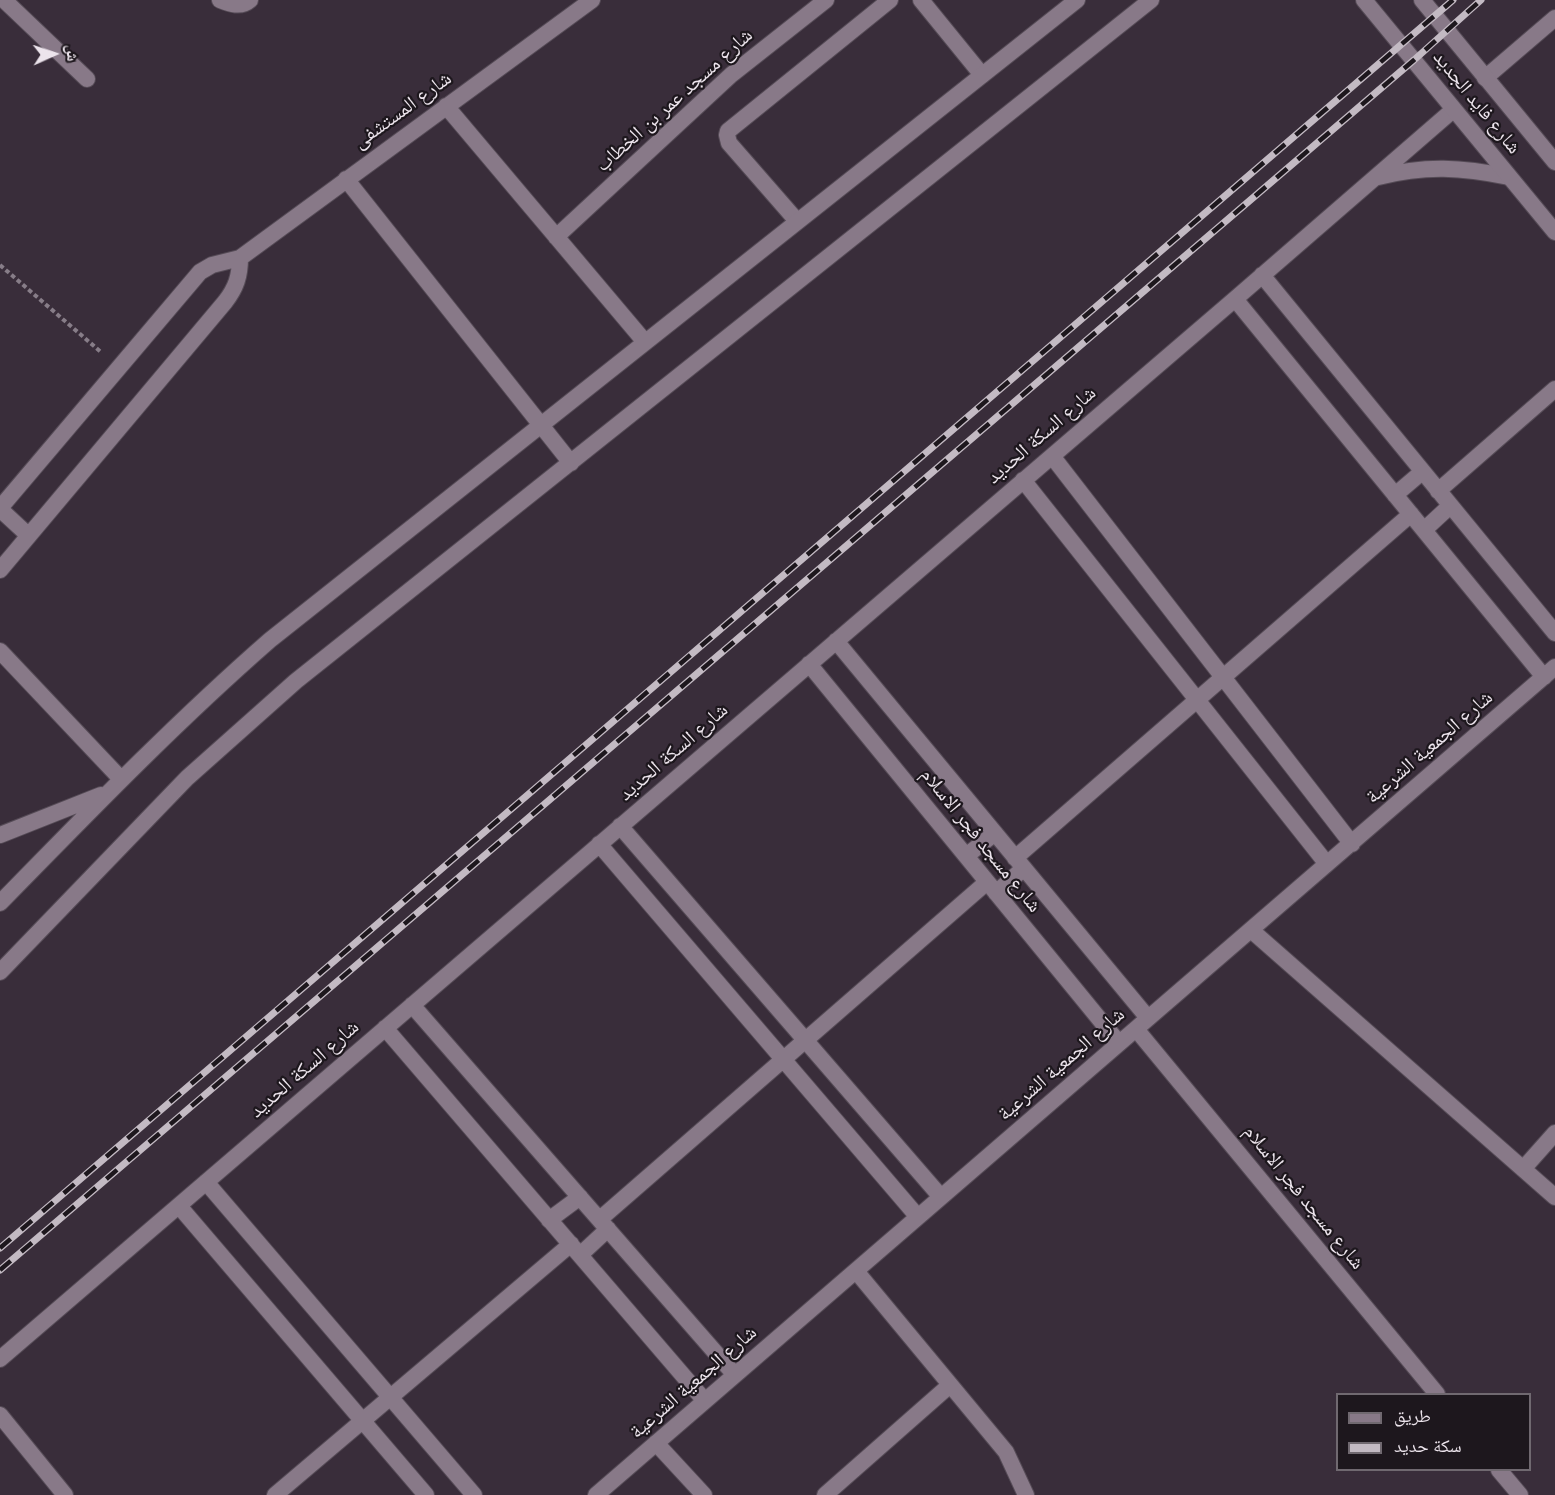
<!DOCTYPE html>
<html>
<head>
<meta charset="utf-8">
<style>
  body { margin:0 }
  #map { position:relative; width:1555px; height:1495px; overflow:hidden; background:#392d3a; font-family:"Nunito Sans","Noto Naskh Arabic",sans-serif }
  canvas { display:block }
  .legend { position:absolute; left:1336px; top:1393px; width:195px; height:78px; box-sizing:border-box; background:#1d171d; border:2px solid #706970; margin:0; padding:8px 10px; list-style:none; font-size:18px; color:#ece4ec }
  .legend li { display:flex; align-items:center; gap:12px; height:30px }
  .legend b { width:30px; border:2px solid #706970 }
  .north { position:absolute; left:24px; top:24px; width:60px; height:60px; -webkit-text-stroke:4px #1d171d; paint-order:stroke; rotate:87deg; font-size:16px; font-weight:700; line-height:24px; text-align:center; color:#ece4ec }
  .north::after { content:''; display:block; margin:auto; width:21px; height:27px; background:#ece4ec; clip-path:polygon(50% 0,100% 100%,50% 72%,0 100%) }
</style>
</head>
<body>
<div id="map">
<canvas width="1555" height="1495"></canvas>
<ul class="legend">
<li><b style="height:8px;background:#887988"></b>طريق</li>
<li><b style="height:8px;background:#c3bac3"></b>سكة حديد</li>
</ul>
<div class="north">ش</div>
</div>
<script>
const g = document.querySelector('canvas').getContext('2d');
g.lineJoin = 'round';
function strokePath(path, color, width, dash) { g.strokeStyle = color; g.lineWidth = width; g.lineCap = dash ? 'butt' : 'round'; g.setLineDash(dash || []); g.stroke(path); }
function drawText(font, color, halo, rows, align = 'center') {
  g.font = font + ' "Nunito Sans","Noto Naskh Arabic",sans-serif'; g.lineWidth = 4.5; g.setLineDash([]); g.textBaseline = 'middle'; g.strokeStyle = halo; g.fillStyle = color; for (const [text, x, y, turn = 0] of rows) {
    g.save(); g.translate(x, y); g.rotate((+turn || 0) * Math.PI / 180); g.textAlign = isNaN(turn) ? turn : align; if (halo) g.strokeText(text, 0, 0); g.fillText(text, 0, 0); g.restore();
  }
}
const service = new Path2D(`
  M220 0C230 4 241 8 250 0
  M921 0 982 75
  M797 221 729 143 727 135 728 131 890 0`);
const minor = new Path2D(`
  M4 0 87 79
  M1485 78 1555 18
  M446 106 645 342
  M1378 177C1425 165 1462 167 1509 177
  M346 179 571 463
  M556 237 731 75 826 0
  M1262 275 1555 633
  M1235 299 1544 677
  M1052 456 1352 844
  M1023 480 1327 864
  M1438 491 1555 389
  M1395 495 1422 472
  M0 508 200 272 212 265 240 258 592 0
  M0 509 28 535
  M1424 530 1450 506
  M0 570 225 302C236 288 240 276 240 258
  M836 641 1148 1018
  M0 651 121 779
  M809 664 1119 1043
  M620 826 941 1197
  M0 835 101 795
  M599 844 918 1217
  M966 856 995 833
  M1015 858 1411 514
  M996 893 1024 868
  M0 903C88 813 175 723 270 640L1077 0
  M1251 930 1555 1197
  M0 972 187 778 296 681 1151 0
  M412 1005 735 1375
  M385 1028 705 1401
  M1136 1029 1437 1394
  M1523 1169 1555 1133
  M206 1182 474 1495
  M179 1206 426 1495
  M600 1219 987 882
  M549 1220 580 1197
  M580 1255 608 1229
  M856 1271 1006 1452 1026 1495
  M0 1359 1235 299 1453 110
  M0 1415 65 1495
  M656 1443 704 1495
  M1499 1470 1520 1495
  M275 1495 571 1244
  M596 1495 1555 667
  M825 1495 950 1385`);
const tertiary = new Path2D(`
  M1364 0 1555 232
  M1422 0 1555 162`);
strokePath(service, '#554b56', 18);
strokePath(minor, '#554b56', 18);
strokePath(tertiary, '#554b56', 18);
strokePath(new Path2D(`
  M0 265 102 353`), '#877d88', 4, [4.5, 3]);
strokePath(service, '#887988', 16);
strokePath(minor, '#887988', 16);
strokePath(tertiary, '#887988', 16);
const rail = new Path2D(`
  M0 1248 1453 0
  M0 1270 1414 60 1481 0`);
strokePath(rail, '#c3bac3', 7);
strokePath(rail, '#1d171d', 4.5, [14]);
drawText('20px', '#ece4ec', '#1d171d', [
  ["شارع مسجد عمر بن الخطاب",675,101,-42],
  ["شارع فايد الجديد",1476,103,51],
  ["شارع المستشفى",403,111,-36],
  ["شارع السكة الحديد",1042,436,-41],
  ["شارع الجمعية الشرعية",1430,748,-41],
  ["شارع السكة الحديد",674,753,-41],
  ["شارع مسجد فجر الاسلام",980,841,51],
  ["شارع الجمعية الشرعية",1062,1065,-41],
  ["شارع السكة الحديد",305,1070,-41],
  ["شارع مسجد فجر الاسلام",1303,1198,51],
  ["شارع الجمعية الشرعية",694,1383,-41]
]);
</script>
</body>
</html>
